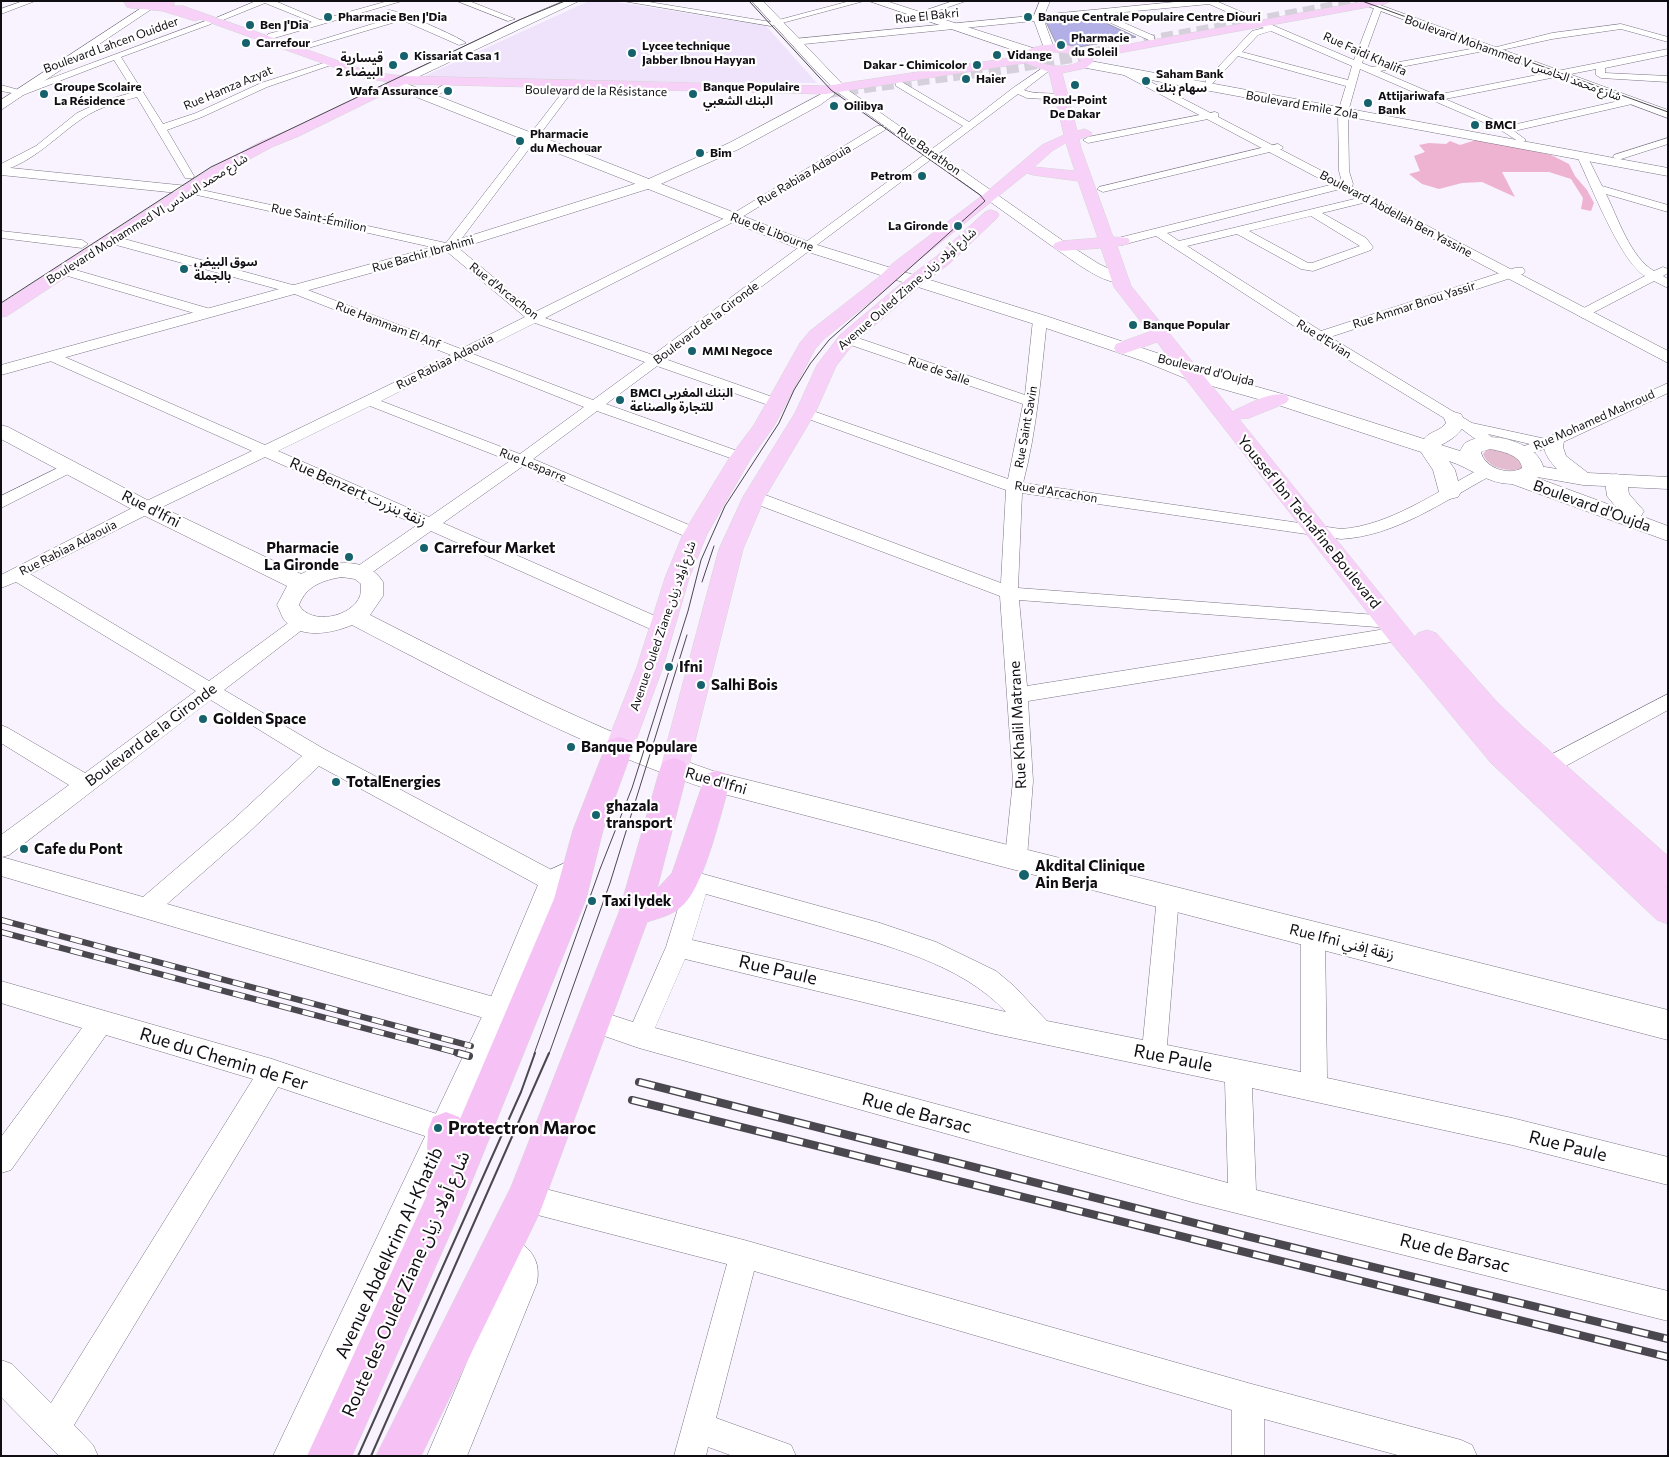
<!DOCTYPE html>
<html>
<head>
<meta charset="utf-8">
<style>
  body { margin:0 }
  #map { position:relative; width:1669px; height:1457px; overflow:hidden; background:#f8f3fe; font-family:Commissioner,sans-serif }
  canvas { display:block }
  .frame { position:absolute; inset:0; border:2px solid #100d13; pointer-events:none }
</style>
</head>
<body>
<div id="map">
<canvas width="1669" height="1457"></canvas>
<div class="frame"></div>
</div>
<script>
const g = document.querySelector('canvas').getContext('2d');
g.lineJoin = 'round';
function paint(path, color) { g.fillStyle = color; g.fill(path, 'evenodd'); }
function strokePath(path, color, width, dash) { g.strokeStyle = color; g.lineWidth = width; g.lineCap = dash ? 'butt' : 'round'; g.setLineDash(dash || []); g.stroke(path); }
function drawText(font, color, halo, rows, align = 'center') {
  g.font = font + ' Commissioner,"Noto Sans Arabic",sans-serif'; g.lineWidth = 4.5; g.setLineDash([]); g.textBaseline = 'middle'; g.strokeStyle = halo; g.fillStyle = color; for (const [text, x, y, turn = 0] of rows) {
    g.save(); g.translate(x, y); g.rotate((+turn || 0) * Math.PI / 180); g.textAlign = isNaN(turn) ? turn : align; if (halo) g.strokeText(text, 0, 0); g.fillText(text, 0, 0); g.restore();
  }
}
paint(new Path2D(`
  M589 1H610L766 26 817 83 416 80Z`), '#efe3fc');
paint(new Path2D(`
  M1488 448 1519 455 1523 468C1510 473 1488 469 1483 454Z`), '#e3bcd0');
paint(new Path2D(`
  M1479 139 1551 155 1569 164 1575 176 1587 190 1594 203 1591 211 1581 209 1583 198 1571 179 1549 172H1502L1515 197 1482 182 1462 183 1439 189 1422 184 1409 174 1420 171 1414 156 1425 152 1419 145 1429 143 1446 144 1450 141 1460 145Z`), '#efb3d2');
const building = new Path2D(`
  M1093 17 1136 37 1079 47 1056 43 1046 22Z`);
paint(building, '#b2afe7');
strokePath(building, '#9a9aab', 1);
strokePath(new Path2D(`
  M1144 42 1363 2
  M828 92 1014 67 1112 50`), '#d5d0db', 12, [12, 6]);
const minor = new Path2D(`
  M23 1H35L1 14V9Z
  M256 1H275L320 20 388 1H402L271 39 267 36 268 34 312 22 265 3 223 20 216 18Z
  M457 1H469L515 19 508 21Z
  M623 1H643L771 22 850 1H864L771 26Z
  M953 1H966L919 17 912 15Z
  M1185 1H1216L1354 60 1374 8 1381 6 1382 8 1362 63 1372 67 1487 46V50L1484 51 1380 71 1436 95 1668 49V55L1605 68V73L1668 76V82L1601 78 1596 75V69L1445 99 1508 126 1632 98 1637 101 1632 104 1514 131 1526 140 1521 143 1499 129 1360 69 1348 112 1349 171 1353 184 1352 186 1167 233 1179 241 1367 196 1371 197 1373 199 1371 201 1322 213 1366 238 1373 247 1371 250 1313 271 1301 269 1237 234 1187 246 1321 331 1515 268H1523L1525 271 1523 274 1330 337 1472 423 1546 439 1668 383V393L1559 444 1520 457 1515 455 1512 452 1515 449 1530 444 1488 434 1498 443 1495 446H1485L1459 427 1314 339 1156 236 1122 245 1118 244 1116 241 1118 238 1342 182 1339 171 1338 112 1346 86 1238 56 1212 84H1206V80L1252 31 1264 28 1209 4 1104 14 1154 36V40L1151 41 1093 15 794 45 790 42 794 39ZM1271 31 1352 66 1348 80 1242 52 1258 35ZM1311 216 1360 246 1312 263H1308L1249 231Z
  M388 10C396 9 459 37 466 43L459 45 402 20 305 49 298 47 395 17 388 14Z
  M208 20 212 22 211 24 121 57 163 124 196 113 261 83 330 61 333 60 337 63 267 87 202 117 167 130 194 176 193 178H185L184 176 137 97C119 102 99 107 83 118 56 136 34 162 1 171V164L36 146 77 113 103 101 134 92 114 60 23 95 1 91V85L19 90Z
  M1621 24 1668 37V42L1621 29 1552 39 1497 51 1493 48 1552 33Z
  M1047 65 1050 66V70L1024 90C1036 96 1055 90 1066 98L1064 100 1027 98 1018 94 665 359 781 400 783 403 781 406H771L657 366 606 404 746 454 749 457 746 460H736L597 411 533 459 701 530 703 534 701 538 695 539 689 538 523 466 443 523 669 622 672 627 669 632 663 633 657 632 431 531 367 576 361 578 355 576 352 572 355 568 417 525 265 457 152 512 30 574 209 681 295 618 301 616 307 618 310 622 307 626 224 690 324 749 561 875 564 882 561 889 553 892 545 889 319 766 249 832 167 904 501 999 510 1003 513 1011 510 1019 501 1023 1 876V835L69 785 1 743V725L8 728 85 773 196 691 16 582 1 588V575L140 504 252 451 48 360 46 357 48 354H58L265 445 451 355 292 293 109 243 107 240 109 237H117L300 287 461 349 525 317 445 250 188 193 182 190 188 187 446 243 565 89H571V93L456 246 535 312 729 216 877 126H885V130L737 220 545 318 653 355 963 126 896 86V82H902L969 122 1013 88ZM535 323 645 362 593 400 473 354ZM463 359 584 407 520 454 381 401ZM370 406 510 461 429 517 278 451ZM211 700 302 756 233 820 143 897 2 857 9 855Z
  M445 84 448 85V89L431 99H425L423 97Z
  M1215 112 1218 113V117L1088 143 1083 140 1088 137Z
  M1668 138V144L1618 160 1613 157 1614 155Z
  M1278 144 1283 147 1282 149 1103 192 1097 189 1099 187Z
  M1582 153 1587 156 1602 186 1668 205V212L1606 194C1618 218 1630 257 1654 271L1663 267 1668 269V273L1663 276 1668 279V288L1654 281 1583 318 1576 314 1578 311 1645 276C1620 261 1591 185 1577 156Z
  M1 231 82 240 88 244 82 248 1 238Z
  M65 267 214 310 216 313 209 317 204 316 61 274 59 271Z
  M1040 316 1047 320C1041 375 1037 430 1023 483L1341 529C1389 526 1438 491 1480 469H1492L1494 472 1492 475C1444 501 1396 536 1341 539L1022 493 1018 588 1390 616 1396 618 1399 622 1396 626 1390 628 1019 600 1027 686 1398 627 1405 629 1407 634 1405 639 1398 641 1028 701 1033 781 1027 857 1024 864 1016 866 1008 864 1005 857 1013 781 1000 596 748 501 746 497 748 493H760L1001 583 1006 490 800 416 798 413 800 410H810L1008 479 1023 404 842 342 840 339 847 335 852 336 1025 395 1033 320Z
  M70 462 76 464 78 467 76 470 1 508V496Z
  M1668 694V710L1553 773 1546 775 1539 773 1536 767 1539 761Z
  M686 866 703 874 880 923 936 942 996 971 1014 986 1047 1021 1143 1040 1157 897 1160 890 1168 887 1176 890 1179 897 1167 1045 1301 1072V935L1305 928 1313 924 1321 928 1325 935 1327 1078 1512 1118 1668 1157V1185L1512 1145 1252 1088 1256 1190 1668 1291V1321L1192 1202 639 1048 584 1029 581 1021 584 1013 593 1009 633 1022 666 947 685 886 678 883 675 876 678 869ZM706 894C745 905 784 916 823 927 884 945 961 963 1006 1012L692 940ZM685 959 995 1034 1225 1082 1228 1183 655 1028Z
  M1 981 272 1059 446 1117 455 1121 459 1130 455 1139 446 1143 278 1087 74 1425 93 1445 98 1456H59L1 1397V1360L12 1364 51 1403 253 1079 106 1035 11 1170 1 1173V1137L82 1028 1 1003Z
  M526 1184 744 1240 1248 1383 1461 1440 1472 1445 1477 1456H1401L1264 1419V1456H1232V1410L754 1271 716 1418 791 1445 796 1456H733L708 1447 706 1456H674L727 1264 526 1212 516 1208 512 1198 516 1188Z`);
const tertiary = new Path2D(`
  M752 1H763L848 90 1066 243 1099 264 1124 276 1126 279 1124 282C1106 287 1071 259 1056 249L840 94 817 72Z
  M1040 1H1050L1043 18 1054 48 1049 51 1044 48 1033 18Z
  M1354 1H1369L1668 110V118Z
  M149 3 153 4V8L1 110V100Z
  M1124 68 1668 351V363L1120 73 1118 71Z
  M829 90 835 94 820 105 739 149 654 187 454 250 1 375V365L444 244 644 181 729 143Z
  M1 167 188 186 195 190 188 194 1 175Z
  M1 425 8 427 153 503 301 574C326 562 366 554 383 582V596L370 615C483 672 596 731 716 772L1668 1010V1040L716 792C589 750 471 687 352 625 333 633 303 639 287 623 282 619 280 610 277 605L287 586 139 513 1 439ZM342 577 355 579 361 584C361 588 361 593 360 596 352 617 311 626 299 605 306 586 323 580 342 577Z
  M1554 435 1561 437 1564 441 1563 447 1566 456 1588 473 1668 477V489L1583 485 1526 475 1523 471 1526 467 1533 465 1557 469C1549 460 1539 448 1547 437Z
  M578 857 588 861 592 869 588 877 564 890 512 1021 314 1456H273L488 1004 543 873Z
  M502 1233C525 1243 542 1255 537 1283L467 1456H427L501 1282 502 1272 489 1264 484 1251 489 1238Z`);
const secondary = new Path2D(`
  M564 1H579L405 83 814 244 1046 316 1157 353 1201 371 1286 395 1424 439C1430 431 1441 431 1446 423L1444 418 1447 414 1454 412 1461 414 1466 423C1459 434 1453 439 1441 445L1460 451C1462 448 1464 443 1467 442 1489 429 1542 443 1544 471L1537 478 1616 507 1607 496 1605 481 1608 476 1616 474 1624 476 1627 481 1629 494 1644 511 1641 516 1668 526V541L1512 484C1487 484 1471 468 1449 461L1455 470 1461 492 1458 497 1450 499 1442 497 1439 492 1433 470 1421 452 1272 403 1187 379 1143 361 1034 324 802 250 396 89 395 86 399 83 397 80 399 77 535 13ZM1490 449C1501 451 1521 455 1522 468 1509 476 1484 468 1481 452Z
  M869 1H886L1036 49 1038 52 1036 55H1028Z
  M1085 60 1668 168V176L1081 67 1079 64 1081 61Z`);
const primary = new Path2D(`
  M124 1H174V5L170 6H183L370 72 403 76 826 86 1022 56 1024 52C1042 42 1067 42 1086 52L1366 1H1390L1385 4 1092 58 1093 62 1086 68 1062 73 1077 131 1085 129 1092 133 1090 136 1079 139 1081 148 1113 237 1128 238 1130 241 1128 244 1117 246 1131 286 1233 412 1235 410C1250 404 1270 391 1286 395L1289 399 1286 403 1249 418 1239 419 1415 637 1418 633 1427 630 1436 633 1496 701 1523 727 1668 856V888L1665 887 1668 890V924L1657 920 1491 763 1389 640 1157 342 1123 354 1116 352 1114 348 1116 344 1149 332 1114 287 1101 248 1061 251 1055 249 1053 246 1055 243 1061 241 1098 238 1078 181 1033 175 1027 173 904 272 891 285 824 339 815 349 774 426 751 458 707 534 689 578 663 667 633 748 629 756 619 759 609 756 605 748 637 667 665 578 683 534 730 457 754 425 800 343 810 331 879 277 892 264 983 195 1042 145 1064 135 1049 72 1025 63 826 94 405 84 299 136 272 147 220 175 7 316 1 317V304L210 169 262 141 289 130 389 82 364 78 200 19 195 21 163 11 131 8 127 7ZM1055 52 1072 54 1081 61C1067 69 1047 67 1034 59L1040 53ZM1066 143 1075 171 1034 167 1052 151Z
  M991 210 997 212 999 215 997 218 949 264 921 285 854 343 836 366 815 413 765 497 743 549 688 769 684 777 674 780 664 777 660 769 719 549 743 497 795 413 817 365 840 335 909 277 937 256 985 212Z`);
const trunk = new Path2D(`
  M619 737 629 740 633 748 603 830 586 899 576 924 457 1218 352 1456H307L427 1195 425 1189 428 1130 433 1117 446 1112 459 1117 460 1119 554 899 573 830 605 748 609 740Z
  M674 758 684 761 688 769 657 889 672 873 706 774 716 771 726 774 730 782C721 812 704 888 682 906 673 915 659 918 647 922L540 1212 421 1456H376L511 1187 619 912 660 769 664 761Z`);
strokePath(minor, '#7c7484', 1);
strokePath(tertiary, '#7c7484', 1);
strokePath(secondary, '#7c7484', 1);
strokePath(primary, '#d4d3d5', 1);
strokePath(trunk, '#d4d3d5', 1);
paint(minor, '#fff');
paint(tertiary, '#fff');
paint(secondary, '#fff');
paint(primary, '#f8d1f8');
paint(trunk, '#f6c2f6');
strokePath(new Path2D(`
  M1362 1 1668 112
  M1 303 211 167 519 20 565 1
  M702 582 714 546
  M534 1054 600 869 632 788 688 611 701 560 725 506 779 423 794 390 810 364 829 340 985 201 980 195 831 90 749 1
  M549 1054 610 883 687 635`), '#4b474f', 1);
strokePath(new Path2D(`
  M358 1456 521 1092 535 1053
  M371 1456 549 1053`), '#4b474f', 2);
const railFar1 = new Path2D(`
  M1 920 471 1046
  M1 932 462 1054`);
const rail = new Path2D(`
  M458 1053 469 1056
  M639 1082 1242 1235 1668 1339
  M632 1100 1668 1357`);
strokePath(railFar1, '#4b474f', 6);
strokePath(rail, '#4b474f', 8);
strokePath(railFar1, '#fff', 4.5, [12]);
strokePath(rail, '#fff', 5.5, [16]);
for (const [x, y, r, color] of [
  [328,17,5,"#15626c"],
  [1028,17,5,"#15626c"],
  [250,25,5,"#15626c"],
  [246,43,5,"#15626c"],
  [1061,45,5,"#15626c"],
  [632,53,5,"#15626c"],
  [997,55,5,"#15626c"],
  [404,56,5,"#15626c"],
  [393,65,5,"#15626c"],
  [977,65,5,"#15626c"],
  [966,79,5,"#15626c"],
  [1146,81,5,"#15626c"],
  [1075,85,5,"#15626c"],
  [448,91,5,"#15626c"],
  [44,94,5,"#15626c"],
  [693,94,5,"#15626c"],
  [1368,103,5,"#15626c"],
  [834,106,5,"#15626c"],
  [1475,125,5,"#15626c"],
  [520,141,5,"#15626c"],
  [700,153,5,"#15626c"],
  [922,176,5,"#15626c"],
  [958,226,5,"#15626c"],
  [184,269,5,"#15626c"],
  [1133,325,5,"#15626c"],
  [692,351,5,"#15626c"],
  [620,400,5,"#15626c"],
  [424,548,5,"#15626c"],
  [349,557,5,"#15626c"],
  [669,667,5,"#15626c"],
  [701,685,5,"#15626c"],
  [203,719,5,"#15626c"],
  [571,747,5,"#15626c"],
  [336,782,5,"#15626c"],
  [596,815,5,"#15626c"],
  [24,849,5,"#15626c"],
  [1024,875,6,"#15626c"],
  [592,901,5,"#15626c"],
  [438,1128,5,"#15626c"]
]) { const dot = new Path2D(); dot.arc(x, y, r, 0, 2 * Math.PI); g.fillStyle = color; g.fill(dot); strokePath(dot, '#fff', 2); }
drawText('12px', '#100d13', '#fff', [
  ["Rue El Bakri",927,16,-6],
  ["Boulevard Lahcen Ouidder",111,45,-20],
  ["Rue Faidi Khalifa",1365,54,24],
  ["Boulevard Mohammed V شارع محمد الخامس",1513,58,20],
  ["Rue Hamza Azyat",228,88,-23],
  ["Boulevard de la Résistance",596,91,1],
  ["Boulevard Emile Zola",1302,105,10],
  ["Rue Barathon",929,151,35],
  ["Rue Rabiaa Adaouia",804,175,-31],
  ["Boulevard Abdellah Ben Yassine",1396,214,28],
  ["Rue Saint-Émilion",319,218,12],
  ["Boulevard Mohammed VI شارع محمد السادس",147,219,-32],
  ["Rue de Libourne",772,232,21],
  ["Rue Bachir Ibrahimi",423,254,-16],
  ["Avenue Ouled Ziane شارع أولاد زيان",907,289,-41],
  ["Rue d'Arcachon",504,291,38],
  ["Rue Ammar Bnou Yassir",1414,305,-18],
  ["Boulevard de la Gironde",706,323,-37],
  ["Rue Hammam El Anf",388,325,21],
  ["Rue d'Evian",1324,339,32],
  ["Rue Rabiaa Adaouia",445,362,-27],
  ["Boulevard d'Oujda",1206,370,14],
  ["Rue de Salle",939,371,19],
  ["Rue Mohamed Mahroud",1594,420,-24],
  ["Rue Saint Savin",1026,427,-80],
  ["Rue Lesparre",533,465,22],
  ["Rue d'Arcachon",1056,492,9],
  ["Rue Rabiaa Adaouia",68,548,-27],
  ["Avenue Ouled Ziane شارع أولاد زيان",663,626,-71]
]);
drawText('bold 12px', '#100d13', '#fff', [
  ["Pharmacie Ben J'Dia",338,17],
  ["Banque Centrale Populaire Centre Diouri",1038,17],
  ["Ben J'Dia",260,25],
  ["Pharmacie",1071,38],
  ["du Soleil",1071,52],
  ["Carrefour",256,43],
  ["Lycee technique",642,46],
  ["Jabber Ibnou Hayyan",642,60],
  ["Vidange",1007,55],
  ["Kissariat Casa 1",414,56],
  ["قيسارية",383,58,"right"],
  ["البيضاء 2",383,72,"right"],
  ["Dakar - Chimicolor",967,65,"right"],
  ["Saham Bank",1156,74],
  ["سهام بنك",1156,88],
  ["Haier",976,79],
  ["Groupe Scolaire",54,87],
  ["La Résidence",54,101],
  ["Banque Populaire",703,87],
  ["البنك الشعبي",703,101],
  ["Wafa Assurance",438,91,"right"],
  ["Attijariwafa",1378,96],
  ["Bank",1378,110],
  ["Rond-Point",1075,100,"center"],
  ["De Dakar",1075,114,"center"],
  ["Oilibya",844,106],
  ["BMCI",1485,125],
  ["Pharmacie",530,134],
  ["du Mechouar",530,148],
  ["Bim",710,153],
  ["Petrom",912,176,"right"],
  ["La Gironde",948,226,"right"],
  ["سوق البيض",194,262],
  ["بالجملة",194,276],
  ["Banque Popular",1143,325],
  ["MMI Negoce",702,351],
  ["BMCI البنك المغربي",630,393],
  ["للتجارة والصناعة",630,407]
], 'left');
drawText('15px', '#100d13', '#fff', [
  ["Rue Benzert زنقة بنزرت",358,492,24],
  ["Boulevard d'Oujda",1592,506,20],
  ["Rue d'Ifni",151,509,27],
  ["Youssef Ibn Tachafine Boulevard",1309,522,51],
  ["Rue Khalil Matrane",1018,725,-93],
  ["Boulevard de la Gironde",151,735,-37],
  ["Rue d'Ifni",716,781,16],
  ["Rue Ifni زنقة إفني",1342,942,14]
]);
drawText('bold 15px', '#100d13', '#fff', [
  ["Pharmacie",339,548,"right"],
  ["La Gironde",339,565,"right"],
  ["Carrefour Market",434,548],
  ["Ifni",679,667],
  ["Salhi Bois",711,685],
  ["Golden Space",213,719],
  ["Banque Populare",581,747],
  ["TotalEnergies",346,782],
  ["ghazala",606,806],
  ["transport",606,823],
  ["Cafe du Pont",34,849],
  ["Akdital Clinique",1035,866],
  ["Ain Berja",1035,883],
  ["Taxi lydek",602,901]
], 'left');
drawText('18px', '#100d13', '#fff', [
  ["Rue Paule",778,970,13],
  ["Rue Paule",1173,1058,11],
  ["Rue du Chemin de Fer",224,1059,17],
  ["Rue de Barsac",917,1113,15],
  ["Rue Paule",1568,1146,14],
  ["Avenue Abdelkrim Al-Khatib",389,1253,-65],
  ["Rue de Barsac",1455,1253,14],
  ["Route des Ouled Ziane شارع أولاد زيان",406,1284,-66]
]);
drawText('bold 18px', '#100d13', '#fff', [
  ["Protectron Maroc",448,1128]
], 'left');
</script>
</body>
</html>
